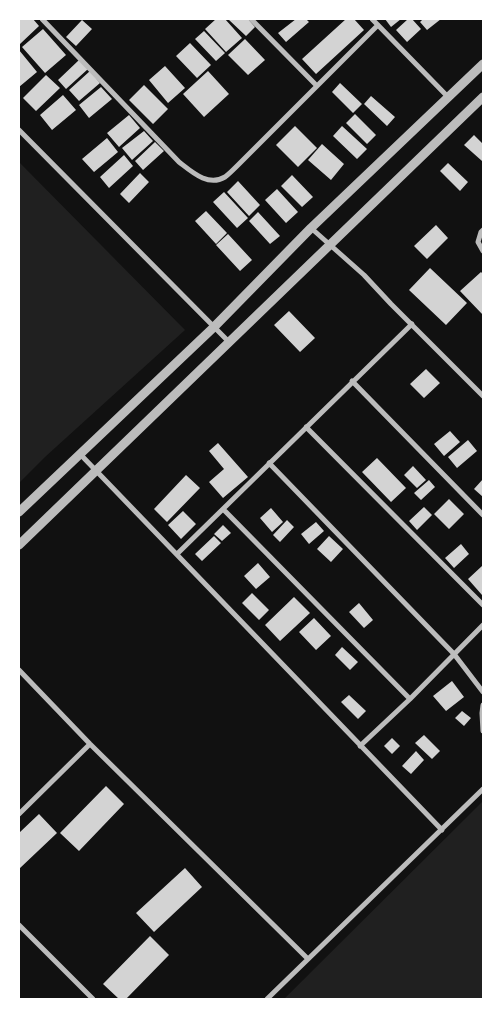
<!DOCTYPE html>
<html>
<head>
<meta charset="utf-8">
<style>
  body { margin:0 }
  #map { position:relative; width:502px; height:1018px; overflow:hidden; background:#111; font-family:Cabin,sans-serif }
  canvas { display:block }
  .frame { position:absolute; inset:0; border:20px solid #fff; pointer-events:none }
</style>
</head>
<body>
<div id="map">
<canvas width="502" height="1018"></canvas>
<div class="frame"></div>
</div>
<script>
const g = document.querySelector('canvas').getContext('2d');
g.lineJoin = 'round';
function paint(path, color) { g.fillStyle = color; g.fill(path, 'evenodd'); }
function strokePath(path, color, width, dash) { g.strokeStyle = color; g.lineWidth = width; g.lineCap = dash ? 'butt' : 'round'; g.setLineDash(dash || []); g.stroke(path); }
paint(new Path2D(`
  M19 162 185 330 45 457 19 483Z
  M483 801V999H284Z`), '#202020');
paint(new Path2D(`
  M19 19H33L39 26 20 44 19 42Z
  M216 19H225L242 38 226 52 205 29Z
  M228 19H248L255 27 246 36Z
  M296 19H306L309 22 286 42 278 33Z
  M346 19H354L364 30 316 74 302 59Z
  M385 19H401L391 27Z
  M408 19H412L421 29 407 42 396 30Z
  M423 19H441L427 30 420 22Z
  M82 20 92 29 76 46 66 37Z
  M43 29 66 55 45 73 22 47Z
  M204 31 225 53 216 61 195 39Z
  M245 39 265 60 248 75 228 55Z
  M190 43 211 65 197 78 176 56Z
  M19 50 37 72 19 87Z
  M79 60 88 69 66 89 58 80Z
  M165 66 185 88 168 103 149 80Z
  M90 71 100 83 79 101 69 90Z
  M208 71 229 94 204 117 183 94Z
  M46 75 60 88 36 111 23 98Z
  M340 83 362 104 353 113 332 92Z
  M144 85 168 109 153 124 129 100Z
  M101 87 112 99 89 118 79 105Z
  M63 95 76 110 52 130 40 115Z
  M371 96 395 117 387 126 364 104Z
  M355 114 376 135 367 144 346 123Z
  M129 115 140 128 119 147 107 133Z
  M295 126 317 148 298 167 276 145Z
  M342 126 367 149 357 159 333 136Z
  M144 131 153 141 132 160 122 148Z
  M474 135 483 144V159L482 161 464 145Z
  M107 138 118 152 94 172 82 159Z
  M155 142 164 151 143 170 135 161Z
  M322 144 344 164 331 180 308 160Z
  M124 155 133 166 109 188 100 177Z
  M448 163 468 182 460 191 440 171Z
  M140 173 149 182 129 203 120 194Z
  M292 175 313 197 302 207 281 186Z
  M238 181 260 205 249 216 227 192Z
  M277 189 298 212 286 223 265 200Z
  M224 192 248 218 237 228 213 202Z
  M206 211 227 233 216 244 195 221Z
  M258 212 280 236 270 244 249 221Z
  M436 225 448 238 427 259 414 246Z
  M228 234 252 260 240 271 216 245Z
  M430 268 467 303 446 325 409 290Z
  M481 272 483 274V315L460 291Z
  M289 311 315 338 300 352 274 325Z
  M426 369 440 383 424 398 410 384Z
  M450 431 460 442 444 456 434 444Z
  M468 440 477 451 457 468 448 457Z
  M218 443 248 477 223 498 209 482 224 469 209 451Z
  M377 458 406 488 391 502 362 472Z
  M413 466 426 480 417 488 404 475Z
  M186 475 200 488 167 522 154 509Z
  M483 479V497L474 489Z
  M429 480 435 487 421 500 414 493Z
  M449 499 464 514 449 529 434 514Z
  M424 507 432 515 417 530 409 521Z
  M271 508 283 522 272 532 260 518Z
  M183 511 196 524 181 539 168 525Z
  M287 520 294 527 280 542 273 535Z
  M316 522 324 531 309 544 301 534Z
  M223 525 231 533 222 541 214 534Z
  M214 536 221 543 202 561 195 554Z
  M329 536 343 549 331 562 317 549Z
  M461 544 469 554 454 568 445 558Z
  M258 563 270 577 256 589 244 576Z
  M482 566 483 567V594L482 595 468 579Z
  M252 593 269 610 259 620 242 603Z
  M294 597 310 613 280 641 265 625Z
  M359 603 373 620 364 628 349 612Z
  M314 618 331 636 316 650 299 632Z
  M342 647 358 662 350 670 335 655Z
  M452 681 464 697 446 711 433 696Z
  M349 695 366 711 358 719 341 702Z
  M462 711 471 718 464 726 455 718Z
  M424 735 440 751 432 759 415 743Z
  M392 738 400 746 392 754 384 746Z
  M416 751 424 760 411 774 402 766Z
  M106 786 124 804 79 851 60 833Z
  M39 814 57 833 19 869V833Z
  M185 868 202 887 154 932 136 913Z
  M150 936 169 955 126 999H119L103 984Z`), '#d3d3d3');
strokePath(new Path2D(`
  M42 19 179 162C192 172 208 187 225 177 229 174 233 170 237 166L378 25
  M251 19 317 86
  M372 19 449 98
  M19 130 229 342
  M311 228 364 275 391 304 483 396
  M483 230 481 232 478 242 483 251
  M352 381 483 515
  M306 427 483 605
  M80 454 442 830
  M269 463 454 654 483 692
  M223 509 410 699
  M177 554 412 324
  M19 670 90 744 308 959
  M483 705 482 713 483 731
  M360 746 410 699 483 625
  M19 814 90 744
  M19 925 93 999
  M267 999 483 789`), '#bcbcbc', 5);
strokePath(new Path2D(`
  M19 512 214 327 311 228 483 64
  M19 545 483 97`), '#bcbcbc', 9);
</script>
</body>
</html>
